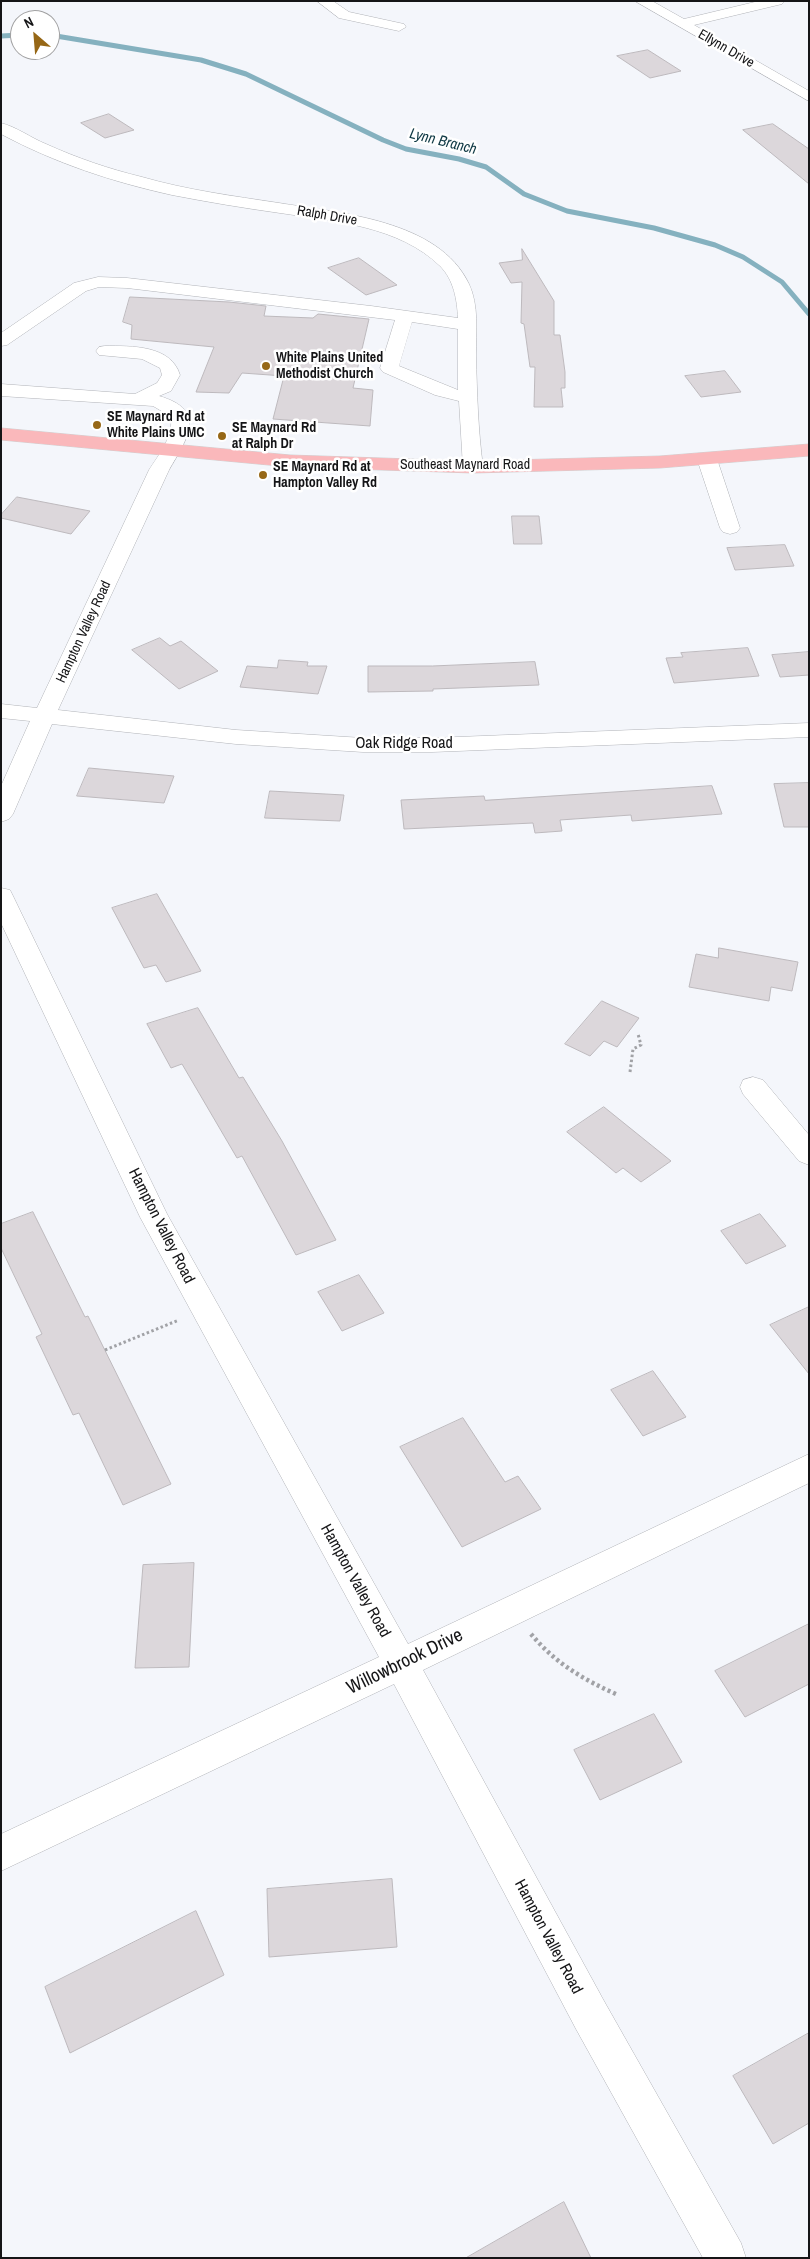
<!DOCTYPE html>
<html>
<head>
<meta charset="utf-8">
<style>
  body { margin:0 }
  #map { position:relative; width:810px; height:2259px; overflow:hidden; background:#f4f6fb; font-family:"Archivo Narrow",sans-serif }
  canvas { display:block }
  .frame { position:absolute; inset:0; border:2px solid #151517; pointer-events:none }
  .north { position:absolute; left:10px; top:10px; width:50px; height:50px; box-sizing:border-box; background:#fff; border:1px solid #a1a1a2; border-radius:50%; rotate:333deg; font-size:14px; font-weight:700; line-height:20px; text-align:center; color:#151517 }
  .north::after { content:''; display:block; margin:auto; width:18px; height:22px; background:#966716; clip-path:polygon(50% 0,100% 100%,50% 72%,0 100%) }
</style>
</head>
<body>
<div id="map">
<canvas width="810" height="2259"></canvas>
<div class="frame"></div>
<div class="north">N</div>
</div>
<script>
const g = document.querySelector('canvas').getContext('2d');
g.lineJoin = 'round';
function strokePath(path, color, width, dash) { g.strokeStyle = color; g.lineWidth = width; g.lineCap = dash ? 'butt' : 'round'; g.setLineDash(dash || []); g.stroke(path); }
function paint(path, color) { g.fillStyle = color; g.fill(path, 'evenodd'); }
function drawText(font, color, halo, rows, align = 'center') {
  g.font = font + ' "Archivo Narrow",sans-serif'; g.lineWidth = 5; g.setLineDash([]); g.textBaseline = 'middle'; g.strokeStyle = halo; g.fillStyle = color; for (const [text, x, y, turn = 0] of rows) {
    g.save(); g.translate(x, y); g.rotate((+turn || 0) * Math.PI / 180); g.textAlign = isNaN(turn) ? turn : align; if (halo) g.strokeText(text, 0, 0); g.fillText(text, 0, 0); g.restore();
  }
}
strokePath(new Path2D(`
  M50 35 201 60 246 74 383 140 406 149 459 159 486 167 524 194 567 211 654 228 715 245 743 257 782 282 809 314
  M1 36 20 35`), '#85b1bf', 5);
const building = new Path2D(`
  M648 50 681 71 650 78 617 56Z
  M109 114 134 130 105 138 81 123Z
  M773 124 809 149V184L743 130Z
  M522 249 554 301V335H560L565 372V388H561L563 407H534L535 367H530L524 324 521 323 522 282 511 283 499 263 522 260Z
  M359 258 397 285 366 295 328 268Z
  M130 297 229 302 266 306 264 316 313 318 318 314 369 319 353 388 373 390 370 426 273 419 284 376 242 373 229 393 196 392 214 347 131 339 132 325 123 322Z
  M725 371 741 392 701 397 685 376Z
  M17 497 90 511 71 534 1 518V515Z
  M512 516H539L542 544H514Z
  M785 545 794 566 735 570 727 548Z
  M160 638 170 646 181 641 218 671 179 689 132 650Z
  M748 648 759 676 674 683 666 658 683 657 681 653Z
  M809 652V675L780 677 772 655Z
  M279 660 308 662 307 666H327L318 694 240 687 247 666 277 668Z
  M535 662 539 685 433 689V691L368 692V666H432Z
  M89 768 174 776 164 803 77 796Z
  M809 783V827H784L774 784Z
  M712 786 722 814 632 821 631 815 560 820 562 831 535 833 533 823 404 829 401 800 484 796 485 800Z
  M270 791 344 795 340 821 265 818Z
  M157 894 201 971 166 982 156 965 144 968 112 908Z
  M719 948 798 962 792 991 771 987 769 1001 689 987 696 954 718 958Z
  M602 1001 639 1018 617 1047 604 1041 590 1056 565 1044Z
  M198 1008 239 1078 243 1077 282 1141 336 1240 296 1255 242 1156 237 1158 182 1064 171 1068 147 1024Z
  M604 1107 671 1161 641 1182 623 1168 616 1173 567 1132Z
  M33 1212 85 1317 88 1316 171 1484 123 1505 79 1413 73 1415 36 1337 42 1334 1 1248V1224Z
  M760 1214 786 1246 746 1264 721 1231Z
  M359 1275 384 1313 342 1331 318 1292Z
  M809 1307V1374L770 1325Z
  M653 1371 686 1417 643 1436 611 1390Z
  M463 1418 505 1482 518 1476 541 1509 462 1547 400 1447Z
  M194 1563 189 1667 135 1668 143 1565Z
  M809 1624V1684L745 1717 715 1671Z
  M654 1714 682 1762 600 1800 574 1750Z
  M392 1879 397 1947 269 1957 267 1889Z
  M196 1911 224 1975 70 2053 45 1987Z
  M809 2033V2123L773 2144 733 2076Z
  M564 2202 591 2258H466Z`);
paint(building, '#dcd7db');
strokePath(building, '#bdb9bd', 1);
const minor = new Path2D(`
  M317 1H333L349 12 404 24 406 27 399 31 339 18Z
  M635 1H652L684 19 759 1H784L782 4 694 25 809 91V101Z
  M1 123C17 127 31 138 46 144 77 158 109 169 142 177 187 190 233 196 279 203 340 213 439 220 469 284 479 305 476 332 476 355 477 393 478 429 483 467L480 471 473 473 466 471 463 467 459 401 435 395 383 372 380 368 395 320 127 288 99 287 86 291 7 345 1 346V333L74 283 98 277 127 278 371 306 458 318C457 300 454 280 440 266 399 226 334 221 280 213 244 208 208 202 172 195 113 182 55 163 1 134ZM412 322 458 329V390L399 366Z
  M105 346C132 346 171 345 180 375L171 391 159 396C208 410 187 439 169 470L58 710 236 730 363 738H432L809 723V737L432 752H363L236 744 52 724 13 814 9 819 1 822V786L30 721 1 718V704L37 708 149 470C158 456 176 433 170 416L153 406 1 396V384L135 394 157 383 162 375 160 368 142 359 99 355 96 351 99 347Z
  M707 453 714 455 717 459 740 528 737 532 730 534 723 532 720 528 697 459 700 455Z
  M1 888 10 890 13 896 167 1214 408 1644 809 1454V1483L423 1670 604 2001 741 2243 746 2258H703L576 2029 394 1684 1 1871V1834L379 1657 140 1217 1 923Z
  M753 1077 763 1080 809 1135V1165L799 1161 743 1094 740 1087 743 1080Z`);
const major = new Path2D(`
  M1 428 290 455 473 461 660 456 809 444V456L660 468 473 473 290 467 1 440Z`);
strokePath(minor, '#b1b3b8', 1);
strokePath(major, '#d0d0d1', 1);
strokePath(new Path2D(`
  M630 1072 633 1049 641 1045 638 1034
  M105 1350 179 1320`), '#a1a2a6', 3, [2.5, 2.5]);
strokePath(new Path2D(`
  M531 1634C555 1663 584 1680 618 1695`), '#a1a2a6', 4.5, [3, 3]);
paint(minor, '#fff');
paint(major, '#fab8bb');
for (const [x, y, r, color] of [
  [266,366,5,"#966716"],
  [97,425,5,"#966716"],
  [222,436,5,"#966716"],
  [263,475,5,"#966716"]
]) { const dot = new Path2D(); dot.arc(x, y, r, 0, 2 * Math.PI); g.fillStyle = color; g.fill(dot); strokePath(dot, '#fff', 2); }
drawText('14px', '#151517', '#fff', [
  ["Ellynn Drive",726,49,30],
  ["Ralph Drive",327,216,10],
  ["Southeast Maynard Road",465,465],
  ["Hampton Valley Road",84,632,-65]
]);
drawText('bold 14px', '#151517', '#fff', [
  ["White Plains United",276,358],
  ["Methodist Church",276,374],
  ["SE Maynard Rd at",107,417],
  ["White Plains UMC",107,433],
  ["SE Maynard Rd",232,428],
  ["at Ralph Dr",232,444],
  ["SE Maynard Rd at",273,467],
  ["Hampton Valley Rd",273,483]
], 'left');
drawText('italic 15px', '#0e3843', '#fff', [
  ["Lynn Branch",443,142,14]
]);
drawText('16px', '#151517', '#fff', [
  ["Oak Ridge Road",404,744],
  ["Hampton Valley Road",161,1226,63],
  ["Hampton Valley Road",355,1581,61],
  ["Hampton Valley Road",548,1937,62]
]);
drawText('19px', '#151517', '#fff', [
  ["Willowbrook Drive",405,1662,-26]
]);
</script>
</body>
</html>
